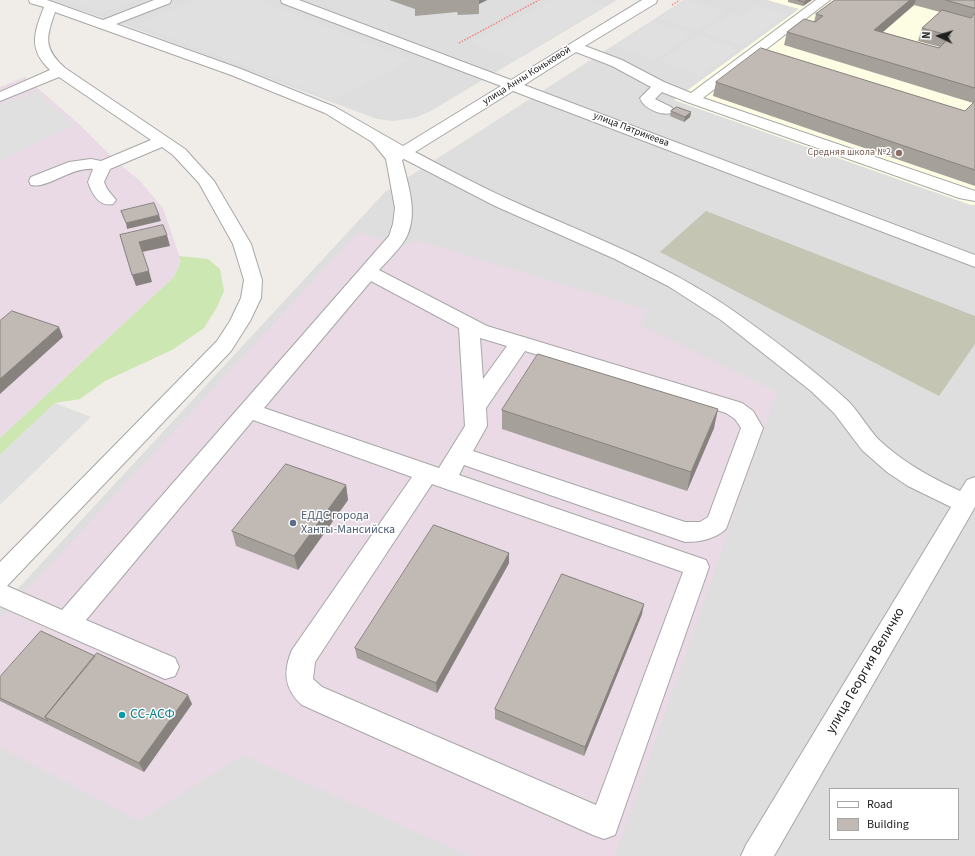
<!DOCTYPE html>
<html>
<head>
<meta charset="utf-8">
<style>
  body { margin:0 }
  #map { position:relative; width:975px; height:856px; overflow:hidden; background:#f0ede8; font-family:"Source Sans 3",sans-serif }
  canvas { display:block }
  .legend { position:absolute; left:829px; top:788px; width:130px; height:52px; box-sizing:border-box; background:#fff; border:1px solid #a6a6a6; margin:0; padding:5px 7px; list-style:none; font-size:12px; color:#202020 }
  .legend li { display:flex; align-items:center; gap:8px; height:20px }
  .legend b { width:20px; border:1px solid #a6a6a6 }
  .north { position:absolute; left:919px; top:16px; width:40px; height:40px; -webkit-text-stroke:3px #fff; paint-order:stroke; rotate:274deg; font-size:11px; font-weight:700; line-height:16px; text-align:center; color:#202020 }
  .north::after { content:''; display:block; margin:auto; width:14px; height:18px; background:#202020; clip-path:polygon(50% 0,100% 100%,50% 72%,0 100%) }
</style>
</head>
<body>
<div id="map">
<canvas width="975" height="856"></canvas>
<ul class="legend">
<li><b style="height:5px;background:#fff"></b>Road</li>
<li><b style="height:11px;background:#c1bab4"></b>Building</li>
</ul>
<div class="north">N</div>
</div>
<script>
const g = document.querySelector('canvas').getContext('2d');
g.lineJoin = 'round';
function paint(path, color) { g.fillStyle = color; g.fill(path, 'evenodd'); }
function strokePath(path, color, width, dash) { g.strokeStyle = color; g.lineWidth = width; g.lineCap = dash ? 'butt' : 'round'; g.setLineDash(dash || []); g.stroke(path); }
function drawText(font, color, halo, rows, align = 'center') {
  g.font = font + ' "Source Sans 3",sans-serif'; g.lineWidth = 3; g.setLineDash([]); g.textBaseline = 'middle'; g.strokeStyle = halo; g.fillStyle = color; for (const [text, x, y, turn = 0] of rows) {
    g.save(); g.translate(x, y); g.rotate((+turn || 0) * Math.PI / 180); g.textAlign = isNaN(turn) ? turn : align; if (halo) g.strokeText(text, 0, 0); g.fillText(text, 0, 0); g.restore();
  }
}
paint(new Path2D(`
  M50 0H617L429 112 414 118 393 121 377 119 139 30Z
  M684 0H975V856H0V608L385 192ZM830 789H958V839H830Z`), '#dedede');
paint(new Path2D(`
  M25 77 80 125 116 161 139 180 163 208 181 261 174 277 0 438V87Z
  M358 232 404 246 416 240 647 310 640 325 777 392 615 856H470L243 755 139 821 0 747V619Z`), '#e9dae6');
paint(new Path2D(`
  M767 0H975V205H971L674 100 799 9Z`), '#fdfde4');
paint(new Path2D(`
  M706 211 975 316V344L939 396 660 252Z`), '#c5c5b3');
paint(new Path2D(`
  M179 256 208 259 220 269 224 291 216 309 204 328 172 350 105 381 80 399 55 403 0 455V438L174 277 181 261Z`), '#cce7b1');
paint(new Path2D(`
  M64 0H133L102 13Z
  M196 0H258L410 59 335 100 163 35 138 24Z
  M551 0H585L605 6 516 59 473 43Z
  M687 0 725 12 697 31 658 18Z
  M756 5 787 14 743 45 702 32 730 14 740 16Z
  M653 22 692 34 655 60 614 46Z
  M697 36 738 49 701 75 660 61Z
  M36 91 74 125 0 161V105Z
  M55 403 91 417 0 505V455Z`), '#e0e0e0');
const minor = new Path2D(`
  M29 0H47L103 20 154 0H171L170 3 116 24 241 69 335 107 403 146 501 86 282 3 281 0H299L511 80 642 0H657L656 3 585 46 622 60 664 82 691 93 816 0H830L703 98 975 191V201L959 198 687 102 662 92 655 99 671 107 674 110 671 113C661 116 643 108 640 98L651 87 612 66 576 52 524 85 975 255V267L513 91 415 152C446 168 477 185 508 199 585 234 666 263 735 312 773 339 813 369 848 401 859 412 867 427 878 439 902 462 930 477 960 491L967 480 975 477V507L774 856H741L746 845 951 507 908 486 887 472 862 450 834 413 811 391 721 320 668 286 615 259 495 206 404 159 402 160C408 185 418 212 407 236 402 247 387 261 379 270L487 326 742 403 753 411 763 428 726 529C715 539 700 542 685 542L464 465 459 475 706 560 709 567 615 835 604 839 593 835 302 705C284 689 283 671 292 650L412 477 253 420 86 620 175 658 179 667 175 676 165 679 0 606V562L217 341 230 321 241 298 244 280 233 244 199 183 173 155 162 147 110 169 104 182 107 189 116 200 113 204C99 207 92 194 88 182L93 169C71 167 48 189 31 185L29 181 31 177 69 162 91 159 101 161 151 140 59 77 0 101V92L50 70C28 49 34 33 44 7L30 3ZM55 12 231 75 325 113 372 142 386 159 395 208 393 224 389 236 62 610 7 586 231 351 250 321 261 298 262 280 251 244 214 181 185 149 65 68C43 48 46 38 55 12ZM371 281 459 328 465 426 439 468 264 408ZM480 338 507 346 483 379ZM525 351 726 413 735 419 741 428 708 517 700 522H685L473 451 487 426 486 408ZM432 484 683 572 596 805 322 687 313 679 315 662Z`);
strokePath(minor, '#a7a7a7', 2);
strokePath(new Path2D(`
  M672 5 680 0
  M459 43 539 0`), '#f28377', 1.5, [1.5, 1.5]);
paint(minor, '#fff');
paint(new Path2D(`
  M389 0H487L479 4V14L458 15 457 12 415 16V9Z
  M788 0H812L803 6 788 2Z
  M835 0H975V186L713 96 716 82 965 111 973 103 784 45 787 32 814 22 816 14ZM914 5 940 12 922 28 918 41 940 47 939 48 883 32Z
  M671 111 691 112 690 117 684 122 670 116Z
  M502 410 714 428 687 491 502 429Z
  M346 485 348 500 298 570 236 546 232 531Z
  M509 553V563L437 693 357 658 355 648Z
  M642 614 584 756 495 719V709Z
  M0 677 192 704 144 772 0 701Z`), '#a6a09b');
paint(new Path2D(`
  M479 0H487L479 4Z
  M807 0H812L803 6 804 2Z
  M910 0H916L914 5 870 43 874 30Z
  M691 112 690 117 684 122 685 117Z
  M159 215 161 221 127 229 126 223Z
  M167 235 170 246 142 252 139 242Z
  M149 271 152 282 136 286 132 275Z
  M59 327 63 337 0 394V379Z
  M718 409 714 428 687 491 691 472Z
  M346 485 348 500 298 570 294 556Z
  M509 553V563L437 693 436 683Z
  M644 604 642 614 584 756 585 747Z
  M188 695 192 704 144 772 139 763Z`), '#87827e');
const building = new Path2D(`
  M798 0H807L804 2Z
  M835 0H910L874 30 939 48 951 36 922 28 942 10 971 18 975 13V88L787 32 804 19 815 22 823 16 816 14Z
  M946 0H975V8Z
  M761 48 965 111 975 101V170L716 82Z
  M677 107 691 112 685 117 671 111Z
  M154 203 159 215 126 223 121 211Z
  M163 225 167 235 139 242 149 271 132 275 120 235Z
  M12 311 59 327 0 379V321Z
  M538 354 718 409 691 472 502 410Z
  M286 464 346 485 294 556 232 531Z
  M434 525 509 553 436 683 355 648Z
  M562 574 644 604 585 747 495 709Z
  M41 631 95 656 45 717 48 721 0 698V677Z
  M97 653 188 695 139 763 45 717Z`);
paint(building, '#c1bab4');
strokePath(building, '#87827e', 1);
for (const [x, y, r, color] of [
  [899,153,4,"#8d6e63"],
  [293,523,4,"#5c6f8a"],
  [122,715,4,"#0f9aa8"]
]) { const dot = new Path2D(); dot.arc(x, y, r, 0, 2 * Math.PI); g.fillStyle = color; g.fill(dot); strokePath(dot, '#fff', 1.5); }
drawText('10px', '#202020', '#fff', [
  ["улица Анны Коньковой",527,76,-32],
  ["улица Патрикеева",631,130,21]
]);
drawText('10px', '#785e54', '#fff', [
  ["Средняя школа №2",891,153]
], 'right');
drawText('12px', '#4e5e75', '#fff', [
  ["ЕДДС города",301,516],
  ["Ханты-Мансийска",301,530]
], 'left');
drawText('14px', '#202020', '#fff', [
  ["улица Георгия Величко",866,671,-60]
]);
drawText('14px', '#0d838f', '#fff', [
  ["СС-АСФ",130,715]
], 'left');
</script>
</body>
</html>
